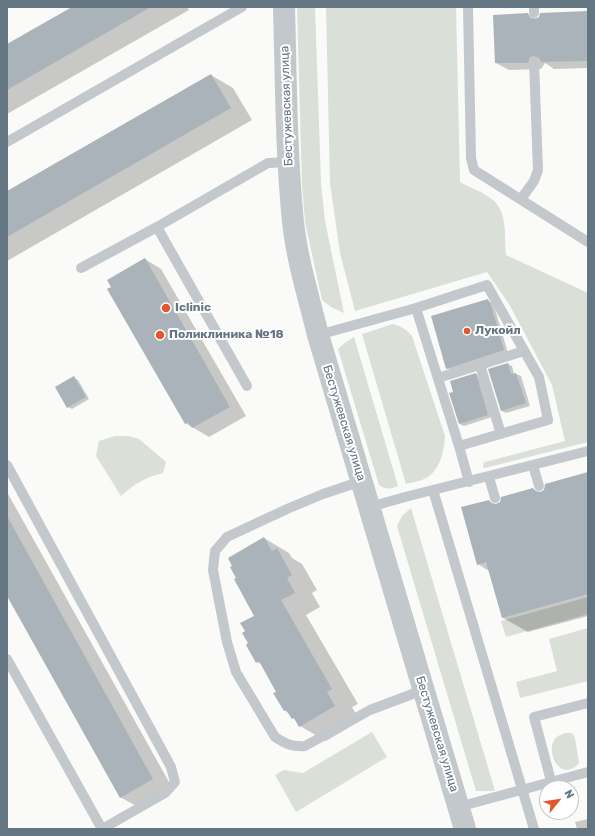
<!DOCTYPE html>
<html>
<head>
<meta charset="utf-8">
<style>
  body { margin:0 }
  #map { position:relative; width:595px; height:836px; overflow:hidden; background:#fafaf8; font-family:Rubik,sans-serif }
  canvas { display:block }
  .frame { position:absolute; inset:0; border:8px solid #657683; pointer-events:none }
  .north { position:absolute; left:539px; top:780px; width:40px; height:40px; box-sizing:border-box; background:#fff; border:1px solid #c1c8cd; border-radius:50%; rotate:60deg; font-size:11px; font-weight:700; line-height:16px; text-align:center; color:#657683 }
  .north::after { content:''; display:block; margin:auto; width:14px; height:18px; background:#e4572e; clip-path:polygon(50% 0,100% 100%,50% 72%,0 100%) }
</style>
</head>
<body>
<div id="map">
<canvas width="595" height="836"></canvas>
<div class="frame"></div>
<div class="north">N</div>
</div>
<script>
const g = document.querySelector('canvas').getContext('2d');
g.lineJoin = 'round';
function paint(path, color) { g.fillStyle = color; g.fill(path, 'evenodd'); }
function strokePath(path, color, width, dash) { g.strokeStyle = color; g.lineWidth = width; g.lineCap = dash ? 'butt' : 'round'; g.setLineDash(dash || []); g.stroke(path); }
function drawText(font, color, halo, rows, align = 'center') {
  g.font = font + ' Rubik,sans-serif'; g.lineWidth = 4; g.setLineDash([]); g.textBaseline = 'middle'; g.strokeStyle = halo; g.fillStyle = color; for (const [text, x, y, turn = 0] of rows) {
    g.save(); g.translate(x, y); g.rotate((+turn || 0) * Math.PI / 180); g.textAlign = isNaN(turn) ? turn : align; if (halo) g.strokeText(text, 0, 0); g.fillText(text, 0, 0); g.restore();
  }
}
paint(new Path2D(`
  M297 7H315L321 183 325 221 344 313 331 307 322 300 305 222 302 185Z
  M326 7H456L460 182C470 188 484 192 493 200 508 213 504 237 506 255L588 293V442L485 468 483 467V464L485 462 565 441 552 385 509 304 487 272 355 311 340 253 330 183Z
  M393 324C401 326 406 329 412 336L445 436C444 450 441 468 428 477 422 481 413 482 406 484L362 334Z
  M354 337 398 486C391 489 386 490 379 485L338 349 346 342Z
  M115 436H128L139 439 166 462 163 473C146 477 134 484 121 496L96 456 99 441Z
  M411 508 495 791H476L397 526 402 516Z
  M588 597V614L506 637 501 621Z
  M588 628V681L520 698 516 682 557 671 549 639Z
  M372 732 387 757 296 812 275 775 284 770 303 773Z
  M565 733H572L575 738 579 763C562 783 546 755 554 740 556 736 561 735 565 733Z`), '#dadfd7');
paint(new Path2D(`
  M74 7H187L189 10 7 114V45Z
  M588 12V68L554 69 545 63 541 69 509 70 496 63 527 14 536 19Z
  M211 75 233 88 252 120 7 261V193Z
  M145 259 161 269 246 416 209 437 185 423Z
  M487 300 492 303 495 309 508 353 451 370 447 368Z
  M508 364 512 366 514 374H516L521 376 530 406 506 413 502 411Z
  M476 374 480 376 492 417 464 426 460 424Z
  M74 378 78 380 89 399 72 409 68 407Z
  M588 473V616L528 632 503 618 489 571 478 564 489 501 496 505 533 489 541 493Z
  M7 492 174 791 142 809 120 797 7 594Z
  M264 538 289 553 292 558 302 564 317 590 312 593 320 607 306 615 358 704 352 707 360 721 326 741 300 726 290 714 284 710 278 692 262 665 257 662 250 644 255 616 237 578Z
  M588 819V829H577L575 822Z`), '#0003');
paint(new Path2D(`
  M72 7H151L7 90V44Z
  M588 11V61L541 62 539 58 534 56 530 57 528 63H495L493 15 528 13 530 18 534 19 539 17 540 13Z
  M211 74 231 108 7 237V191Z
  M145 258 230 407 192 428 188 422 185 424 107 289 111 287 107 280Z
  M488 299 491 305 504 350 446 369 431 316Z
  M508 363 511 374 516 373 526 403 501 411 488 369Z
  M476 373 488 415 459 424 449 393 453 392 450 381Z
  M74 376 86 397 67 408 55 387Z
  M588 472V594L502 618 486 562 477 565 461 507 489 500 491 503 496 504 500 502 501 497 533 488 535 491 540 492 544 490 545 484Z
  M7 516 153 779 120 798 7 596Z
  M264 537 272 551 277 548 292 575 287 578 295 593 281 600 332 689 327 692 335 706 299 727 294 718 292 719 286 710 284 711 273 693 276 692 259 661 256 663 246 645 248 643 242 633 245 631 240 623 254 616 234 579 236 578 230 567 232 566 228 558Z`), '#aab3b9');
strokePath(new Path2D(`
  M468 7 471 158 474 170 588 242
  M534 7V13
  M7 142 242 7
  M521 199 534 181 538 170 534 62
  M157 227 247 386
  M81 268 157 227 268 163 289 162
  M416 308 487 285 539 377 548 420 459 446
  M318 335 416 308 459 446 469 482
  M480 365 501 434
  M438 378 524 351
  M7 465 171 767 175 782 165 793 102 829
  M533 465 539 486
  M489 477 495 498
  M362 481 323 494 287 509 227 537 215 551 213 570 227 642 236 672 275 737C286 744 292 747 305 746L370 710 423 690
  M433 490 534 829
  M370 507 405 497 588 451
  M7 659 102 829
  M551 781 534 717 588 703
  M458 807 588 772`), '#c3c8cc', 10);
strokePath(new Path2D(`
  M284 7C286 79 286 151 293 222 297 260 309 298 318 335L465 829`), '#c3c8cc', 22);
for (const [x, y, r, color] of [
  [166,308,5,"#e4572e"],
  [467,331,4,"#e4572e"],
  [160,335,5,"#e4572e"]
]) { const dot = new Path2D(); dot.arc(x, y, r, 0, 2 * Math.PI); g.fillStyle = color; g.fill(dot); strokePath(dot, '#fff', 1.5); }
drawText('12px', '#657683', '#fff', [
  ["Бестужевская улица",287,106,-92],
  ["Бестужевская улица",344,423,73],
  ["Бестужевская улица",437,734,73]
]);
drawText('bold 12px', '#657683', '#fff', [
  ["Iclinic",175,308],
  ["Лукойл",475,331],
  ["Поликлиника №18",169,335]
], 'left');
</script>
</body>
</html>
